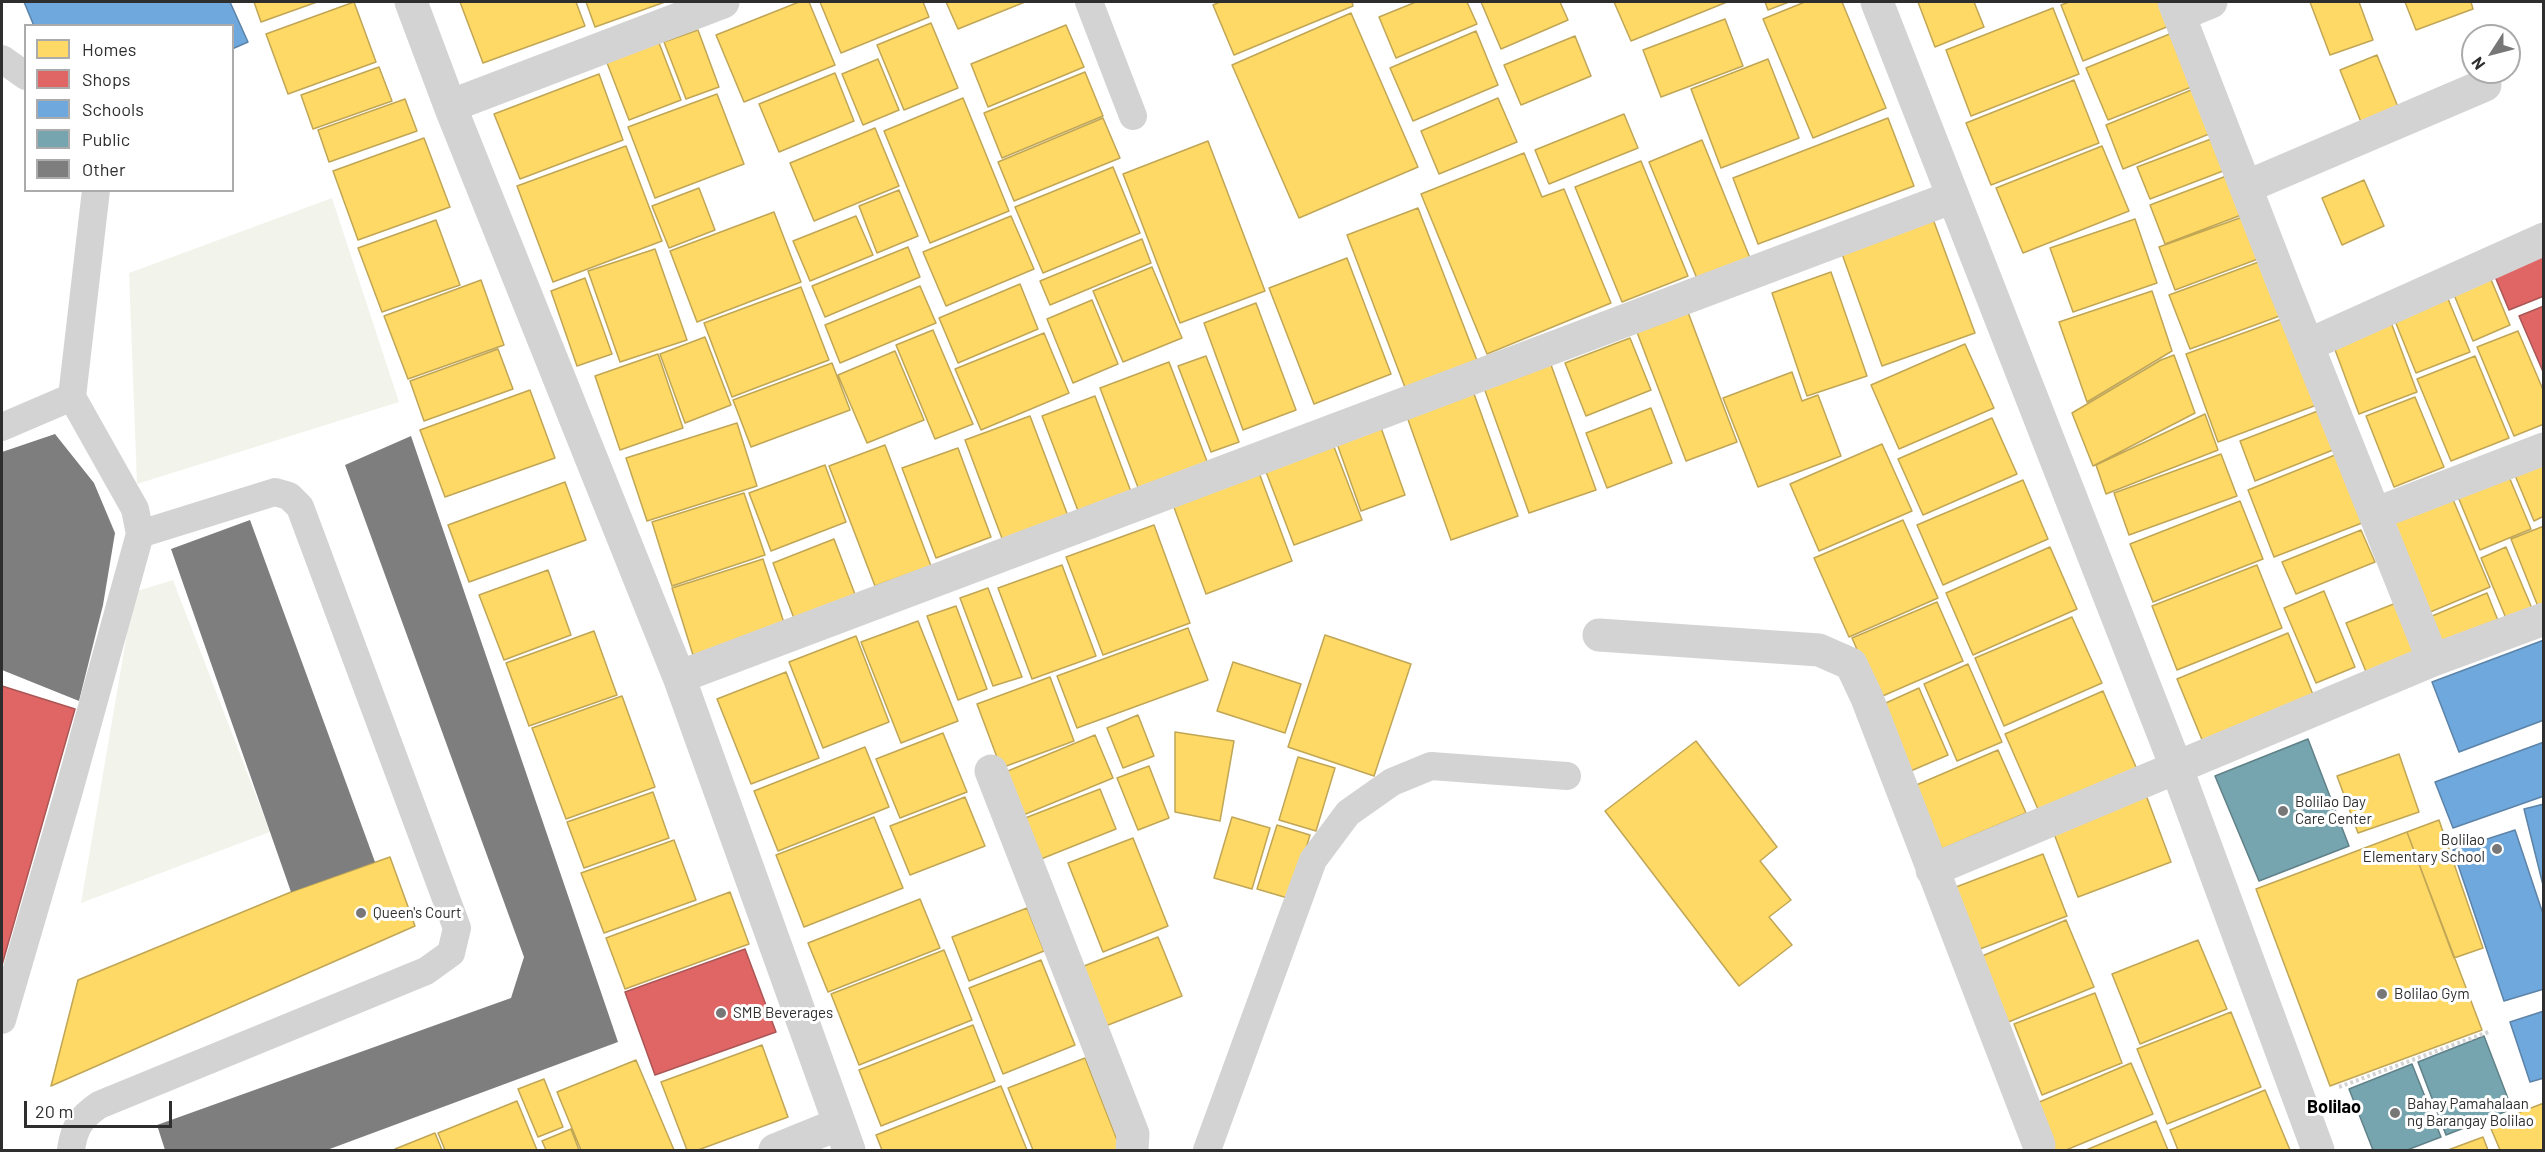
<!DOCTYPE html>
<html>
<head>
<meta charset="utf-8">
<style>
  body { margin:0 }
  #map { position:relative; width:2545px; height:1152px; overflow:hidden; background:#fff; font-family:Barlow,sans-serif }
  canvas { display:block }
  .frame { position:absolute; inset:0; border:3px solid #2e2e2e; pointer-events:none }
  .legend { position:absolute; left:24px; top:24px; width:210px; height:168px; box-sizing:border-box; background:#fff; border:2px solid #ababab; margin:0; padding:8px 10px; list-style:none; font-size:18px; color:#2e2e2e }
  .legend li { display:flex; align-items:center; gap:12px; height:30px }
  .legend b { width:30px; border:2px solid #ababab }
  .north { position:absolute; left:2461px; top:24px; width:60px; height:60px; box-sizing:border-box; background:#fff; border:2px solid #ababab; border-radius:50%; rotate:234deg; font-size:16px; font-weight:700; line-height:24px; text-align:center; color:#2e2e2e }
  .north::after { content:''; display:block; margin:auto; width:21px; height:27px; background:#777; clip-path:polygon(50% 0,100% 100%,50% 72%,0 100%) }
  .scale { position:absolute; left:24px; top:1101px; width:148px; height:27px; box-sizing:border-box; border:3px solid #2e2e2e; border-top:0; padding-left:8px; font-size:18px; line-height:21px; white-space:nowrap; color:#2e2e2e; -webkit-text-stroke:4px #fff; paint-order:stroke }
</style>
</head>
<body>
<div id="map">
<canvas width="2545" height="1152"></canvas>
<div class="frame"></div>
<ul class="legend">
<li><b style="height:16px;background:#ffd966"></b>Homes</li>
<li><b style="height:16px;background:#e06666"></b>Shops</li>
<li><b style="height:16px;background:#6fa8dc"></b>Schools</li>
<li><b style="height:16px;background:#76a5af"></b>Public</li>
<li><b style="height:16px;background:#7e7e7e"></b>Other</li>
</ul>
<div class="north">N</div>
<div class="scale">20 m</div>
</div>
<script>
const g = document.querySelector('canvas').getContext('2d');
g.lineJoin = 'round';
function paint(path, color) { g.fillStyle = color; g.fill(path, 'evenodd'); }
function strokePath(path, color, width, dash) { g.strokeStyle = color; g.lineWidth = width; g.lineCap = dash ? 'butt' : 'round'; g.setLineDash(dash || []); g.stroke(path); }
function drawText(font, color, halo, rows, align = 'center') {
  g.font = font + ' Barlow,sans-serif'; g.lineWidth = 6; g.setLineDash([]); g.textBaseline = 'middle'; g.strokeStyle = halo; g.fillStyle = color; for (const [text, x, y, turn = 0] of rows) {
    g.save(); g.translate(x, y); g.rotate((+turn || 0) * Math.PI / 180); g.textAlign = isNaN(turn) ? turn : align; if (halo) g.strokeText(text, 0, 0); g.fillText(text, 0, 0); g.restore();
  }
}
paint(new Path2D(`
  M332 198 399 402 137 484 129 273Z
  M173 580 270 832 81 903 134 592Z`), '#f2f4ec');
const homes = new Path2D(`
  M254 2H317L261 22Z
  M354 2 376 62 288 94 266 34Z
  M460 2H576L585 26 483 63Z
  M586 2H665L595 27Z
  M799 2H809L835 65 744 102 716 35Z
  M820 2H923L929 17 841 53Z
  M946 2H1025L958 29Z
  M1220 2H1352L1353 6 1234 55 1213 5Z
  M1416 2H1467L1477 24 1396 58 1379 17Z
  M1481 2H1560L1568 20 1501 49Z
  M1614 2H1727L1631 41Z
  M1765 2H1789L1768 10Z
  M1805 2H1842L1886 108 1813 138 1763 19Z
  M1918 2H1974L1984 27 1935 47Z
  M2069 2H2165L2174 24 2083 61 2061 5Z
  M2310 2H2359L2373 40 2330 55Z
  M2405 2H2471L2473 9 2416 30Z
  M2053 8 2079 74 1971 116 1946 50Z
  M1351 13 1418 167 1299 218 1232 65Z
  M1725 19 1743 66 1661 97 1643 50Z
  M931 23 958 88 904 110 877 45Z
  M1066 25 1084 67 988 107 971 64Z
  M698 30 719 87 686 99 664 42Z
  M1476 31 1498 85 1413 121 1390 68Z
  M2177 31 2199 84 2108 120 2086 68Z
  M656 35 681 100 629 120 604 55Z
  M1575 36 1591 76 1521 105 1504 65Z
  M2377 55 2398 107 2361 122 2340 70Z
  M878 59 899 110 863 125 842 74Z
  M1768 59 1799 138 1721 168 1691 89Z
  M379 67 392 101 313 129 301 95Z
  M1085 72 1103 116 1002 158 984 113Z
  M835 73 854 121 779 152 759 104Z
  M599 74 623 140 520 179 494 114Z
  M2074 80 2099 143 1991 185 1966 123Z
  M2196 88 2214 132 2123 169 2106 125Z
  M717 94 744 164 655 198 628 127Z
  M963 98 1009 211 930 243 884 131Z
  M1498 98 1517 142 1439 174 1421 131Z
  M405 99 417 131 329 162 318 130Z
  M1624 114 1638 148 1549 184 1535 150Z
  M1103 118 1120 158 1014 201 998 162Z
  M1888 118 1914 186 1758 244 1733 178Z
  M875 128 899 186 814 221 790 163Z
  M424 138 450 207 358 240 333 171Z
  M2211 139 2223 171 2150 199 2137 167Z
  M1702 140 1750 258 1698 281 1649 162Z
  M1208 141 1265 291 1180 323 1123 174Z
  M626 146 662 241 553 282 517 186Z
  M2102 146 2129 211 2023 253 1996 188Z
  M1524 153 1542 197 1564 189 1611 303 1487 354 1421 194Z
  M1641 161 1688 276 1622 302 1575 187Z
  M1113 167 1140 233 1043 273 1015 207Z
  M2229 175 2244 214 2165 244 2150 205Z
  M2364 180 2384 226 2342 245 2322 198Z
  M699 188 715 230 669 248 652 206Z
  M899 190 918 236 877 253 859 206Z
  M1418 208 1478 363 1406 390 1347 235Z
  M774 212 801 282 697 322 670 251Z
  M2251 214 2266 256 2175 290 2159 247Z
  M856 216 873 255 810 281 793 241Z
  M1011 216 1034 269 946 306 923 252Z
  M1933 219 1975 333 1882 366 1841 251Z
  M2135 219 2157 283 2073 312 2050 248Z
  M436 220 460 285 382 312 358 248Z
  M1142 239 1151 263 1050 305 1040 281Z
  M908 247 920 277 825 317 812 286Z
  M655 249 687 340 620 362 588 271Z
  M1347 258 1391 374 1314 404 1269 288Z
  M2264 260 2285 314 2190 349 2169 295Z
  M1152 267 1182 338 1123 362 1093 291Z
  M2487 270 2510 325 2473 341 2450 285Z
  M1831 272 1867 376 1807 396 1772 293Z
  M585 278 612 354 577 366 551 291Z
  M481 280 504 345 408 379 384 316Z
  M1020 284 1038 329 958 363 939 318Z
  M920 286 936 323 840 363 825 325Z
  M801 287 829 360 732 397 704 323Z
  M2152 291 2172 351 2087 402 2059 322Z
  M2446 294 2470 352 2416 373 2393 316Z
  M1092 300 1118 364 1073 383 1047 319Z
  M1256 303 1296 410 1243 430 1204 323Z
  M1686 307 1737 442 1686 461 1635 327Z
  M2290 316 2322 403 2218 442 2186 354Z
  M2389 317 2417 392 2359 414 2331 339Z
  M933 330 973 424 935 439 896 345Z
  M2518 331 2544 392V424L2514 436 2477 347Z
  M1044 333 1069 393 981 430 955 369Z
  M705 337 731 405 685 423 660 354Z
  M1630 338 1651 390 1586 416 1565 363Z
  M1965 344 1994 408 1899 449 1871 385Z
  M498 349 513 389 424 421 410 381Z
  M895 351 924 420 867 443 838 375Z
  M658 354 683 428 620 450 595 376Z
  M2174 355 2195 413 2093 466 2072 413 2161 360Z
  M1206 356 1239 442 1211 452 1178 366Z
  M2475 356 2509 438 2451 461 2417 379Z
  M1169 362 1208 464 1139 490 1100 388Z
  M1550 362 1596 490 1529 513 1483 385Z
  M832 363 850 410 751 447 733 400Z
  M1792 372 1802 401 1818 395 1841 456 1758 487 1723 398Z
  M530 390 555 458 445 497 420 430Z
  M1473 391 1518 516 1451 540 1406 414Z
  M1095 396 1133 497 1080 516 1042 416Z
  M2415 397 2444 467 2394 487 2366 416Z
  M1651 408 1672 463 1607 488 1586 433Z
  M2323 409 2338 448 2255 481 2240 441Z
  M2205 414 2218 450 2106 494 2096 465Z
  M1030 416 1068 516 1003 541 965 440Z
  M1992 418 2017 474 1923 515 1898 459Z
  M1379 422 1405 495 1361 511 1335 438Z
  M737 423 757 486 647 521 626 458Z
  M1331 439 1362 520 1294 545 1263 464Z
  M1882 444 1912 511 1819 551 1790 484Z
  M885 445 931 566 875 586 829 466Z
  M958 448 991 537 936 558 902 468Z
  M2221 454 2237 496 2129 535 2114 493Z
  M2335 455 2362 523 2274 557 2248 490Z
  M2544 460V516L2534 521 2514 473Z
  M825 465 846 522 771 551 749 493Z
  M1258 470 1292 561 1206 594 1172 502Z
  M2507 472 2531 529 2480 550 2456 492Z
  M2023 480 2048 539 1943 585 1917 525Z
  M565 482 586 540 469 582 448 525Z
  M2449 490 2490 587 2423 615 2383 517Z
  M744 493 765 555 672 586 652 522Z
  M2240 501 2263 559 2153 602 2130 544Z
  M1903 520 1938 598 1849 637 1814 558Z
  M1154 525 1190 623 1103 655 1066 557Z
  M2544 526V608L2539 609 2511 539Z
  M2361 530 2375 562 2296 594 2282 562Z
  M834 539 856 597 795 621 773 563Z
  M2050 547 2077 609 1973 655 1946 593Z
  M2506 547 2534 613 2508 623 2481 558Z
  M763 559 785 626 693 655 672 588Z
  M1062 565 1096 656 1032 679 998 588Z
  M2257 565 2282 628 2177 670 2152 606Z
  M548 570 571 635 504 660 479 595Z
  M988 588 1022 677 993 686 960 598Z
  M2324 591 2355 667 2316 683 2284 608Z
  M2487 593 2501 628 2440 653 2425 619Z
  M1937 602 1963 661 1878 698 1852 638Z
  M2396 603 2419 659 2369 679 2346 623Z
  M956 606 987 689 958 700 927 616Z
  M2072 617 2102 683 2004 726 1975 658Z
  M918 621 958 721 901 743 861 642Z
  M1188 628 1208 680 1077 728 1057 676Z
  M594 631 617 695 529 726 506 663Z
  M2288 633 2316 702 2205 747 2177 679Z
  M1325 635 1411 664 1374 776 1288 747Z
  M856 636 889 722 823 748 789 662Z
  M1233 662 1301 684 1285 733 1217 711Z
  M1968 664 2002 742 1957 761 1924 684Z
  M786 672 819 758 751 784 717 699Z
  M1050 677 1074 741 1001 768 977 704Z
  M1919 688 1948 755 1906 773 1877 707Z
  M2103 691 2139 774 2041 816 2005 734Z
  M622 696 655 787 566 819 532 728Z
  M1138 715 1154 756 1123 768 1107 728Z
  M1175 732 1234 741 1220 821 1175 812Z
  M943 733 967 792 900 818 876 759Z
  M1095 735 1113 778 1021 816 1003 773Z
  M1696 741 1777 847 1760 861 1791 900 1769 917 1792 945 1739 986 1605 811Z
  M865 747 889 807 778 851 754 791Z
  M1998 750 2026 813 1942 849 1914 786Z
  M2399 754 2419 812 2358 833 2337 776Z
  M1298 757 1335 768 1316 831 1279 820Z
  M1149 766 1169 818 1138 830 1117 778Z
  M1100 789 1116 829 1036 861 1020 820Z
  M653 792 669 838 584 868 567 822Z
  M2146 795 2171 862 2078 897 2053 831Z
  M965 797 985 846 910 875 890 826Z
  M874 817 903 888 804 927 776 855Z
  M1232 817 1270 828 1252 889 1214 878Z
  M2439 820 2483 948 2454 958 2407 832Z
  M1277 825 1310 835 1291 899 1257 889Z
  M2407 832 2482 1030 2330 1086 2256 889Z
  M1133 838 1168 926 1103 952 1068 863Z
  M674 840 696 900 604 933 581 873Z
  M2043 854 2067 916 1972 952 1948 890Z
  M390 857 415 926 51 1086 78 980 291 892Z
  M730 892 749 944 625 989 606 938Z
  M920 899 940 948 828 992 808 943Z
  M1027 908 1044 951 969 981 952 937Z
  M2066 920 2094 987 2001 1025 1973 960Z
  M1158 937 1182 996 1103 1027 1079 968Z
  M2198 940 2227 1009 2140 1044 2112 974Z
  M944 950 972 1020 859 1065 831 994Z
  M1041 960 1075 1045 1003 1074 969 988Z
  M2095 993 2122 1063 2042 1095 2014 1024Z
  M2231 1012 2261 1087 2167 1124 2137 1049Z
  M973 1025 995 1081 881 1126 859 1070Z
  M762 1045 788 1117 698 1150H687L661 1082Z
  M1085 1058 1121 1150H1033L1008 1088Z
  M636 1060 674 1150H581L557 1092Z
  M2131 1063 2153 1114 2066 1150H2049L2030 1106Z
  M544 1079 563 1127 538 1137 518 1089Z
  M1001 1086 1027 1150H882L876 1135Z
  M2265 1090 2290 1150H2178L2170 1130Z
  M517 1101 537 1150H445L438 1133Z
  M2544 1103V1150H2500L2489 1124Z
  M2156 1121 2168 1150H2086Z
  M571 1129 579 1150H546L542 1141Z
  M435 1133 442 1150H396L395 1149Z
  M2483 1137 2488 1150H2448Z`);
paint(homes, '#ffd966');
strokePath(homes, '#c0a655', 1.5);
const shops = new Path2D(`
  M2544 245V296L2509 310 2491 267Z
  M2544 306V374L2519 316Z
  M2 686 75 709 2 965Z
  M745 949 776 1032 655 1075 625 992Z`);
paint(shops, '#e06666');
strokePath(shops, '#ab5555', 1.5);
const schools = new Path2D(`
  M24 2H230L248 42 232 49V26H34Z
  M2544 640V720L2459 752 2432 682Z
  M2544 742V796L2453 828 2435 782Z
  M2544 804V889L2524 809Z
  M2515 830 2544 917V989L2504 1001 2453 850Z
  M2544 1011V1078L2530 1082 2510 1022Z`);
paint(schools, '#6fa8dc');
strokePath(schools, '#5c83a8', 1.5);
const public = new Path2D(`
  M2308 739 2349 846 2259 881 2215 776Z
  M2484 1036 2512 1109 2446 1135 2418 1062Z
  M2412 1064 2441 1137 2407 1150H2373L2349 1089Z`);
paint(public, '#76a5af');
strokePath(public, '#608188', 1.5);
paint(new Path2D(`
  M55 434 94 483 115 533 103 605 79 701 2 670V452Z
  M411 436 618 1042 327 1150H165L157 1125 511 998 524 957 345 465Z
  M250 520 375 862 291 892 171 549Z`), '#7e7e7e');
strokePath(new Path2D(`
  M2339 1087 2491 1031`), '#d3d3d3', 4, [3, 3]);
strokePath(new Path2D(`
  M1089 2 1133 116
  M2 59 26 76
  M2 427 72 397
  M2 1020 68 794 140 534 135 509 72 397 96 190
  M71 1150C74 1128 80 1118 99 1105L426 971 451 953 457 928 300 507 289 496 275 492 140 534
  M1207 1150 1313 860 1348 813 1392 782 1431 766 1567 776`), '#d3d3d3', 28);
strokePath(new Path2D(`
  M411 2 450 106 679 677 849 1150
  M1877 2 2177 769 2318 1150
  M2174 2 2285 289 2433 660
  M2179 15 2211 2
  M450 106 723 2
  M2246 187 2485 85
  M2308 345 2544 239
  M2375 514 2544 449
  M1599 635 1819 650 1851 664 1867 698 2039 1145
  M679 677 1953 197
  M991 771 1133 1134 1132 1150
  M1932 870 2433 660 2544 619
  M775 1150 839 1124`), '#d3d3d3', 33);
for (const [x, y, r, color] of [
  [2283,811,6,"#777"],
  [2497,849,6,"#777"],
  [361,913,6,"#777"],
  [2382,994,6,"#777"],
  [721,1013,6,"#777"],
  [2395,1113,6,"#777"]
]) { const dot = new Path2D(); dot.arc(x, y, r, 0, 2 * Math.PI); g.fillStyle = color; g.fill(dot); strokePath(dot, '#fff', 2); }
drawText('15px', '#2e2e2e', '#fff', [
  ["Bolilao Day",2295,802],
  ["Care Center",2295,819],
  ["Bolilao",2485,840,"right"],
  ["Elementary School",2485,857,"right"],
  ["Queen's Court",373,913],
  ["Bolilao Gym",2394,994],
  ["SMB Beverages",733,1013],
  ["Bahay Pamahalaan",2407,1104],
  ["ng Barangay Bolilao",2407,1121]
], 'left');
drawText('bold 18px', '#000', '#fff', [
  ["Bolilao",2334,1107]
]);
</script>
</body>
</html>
